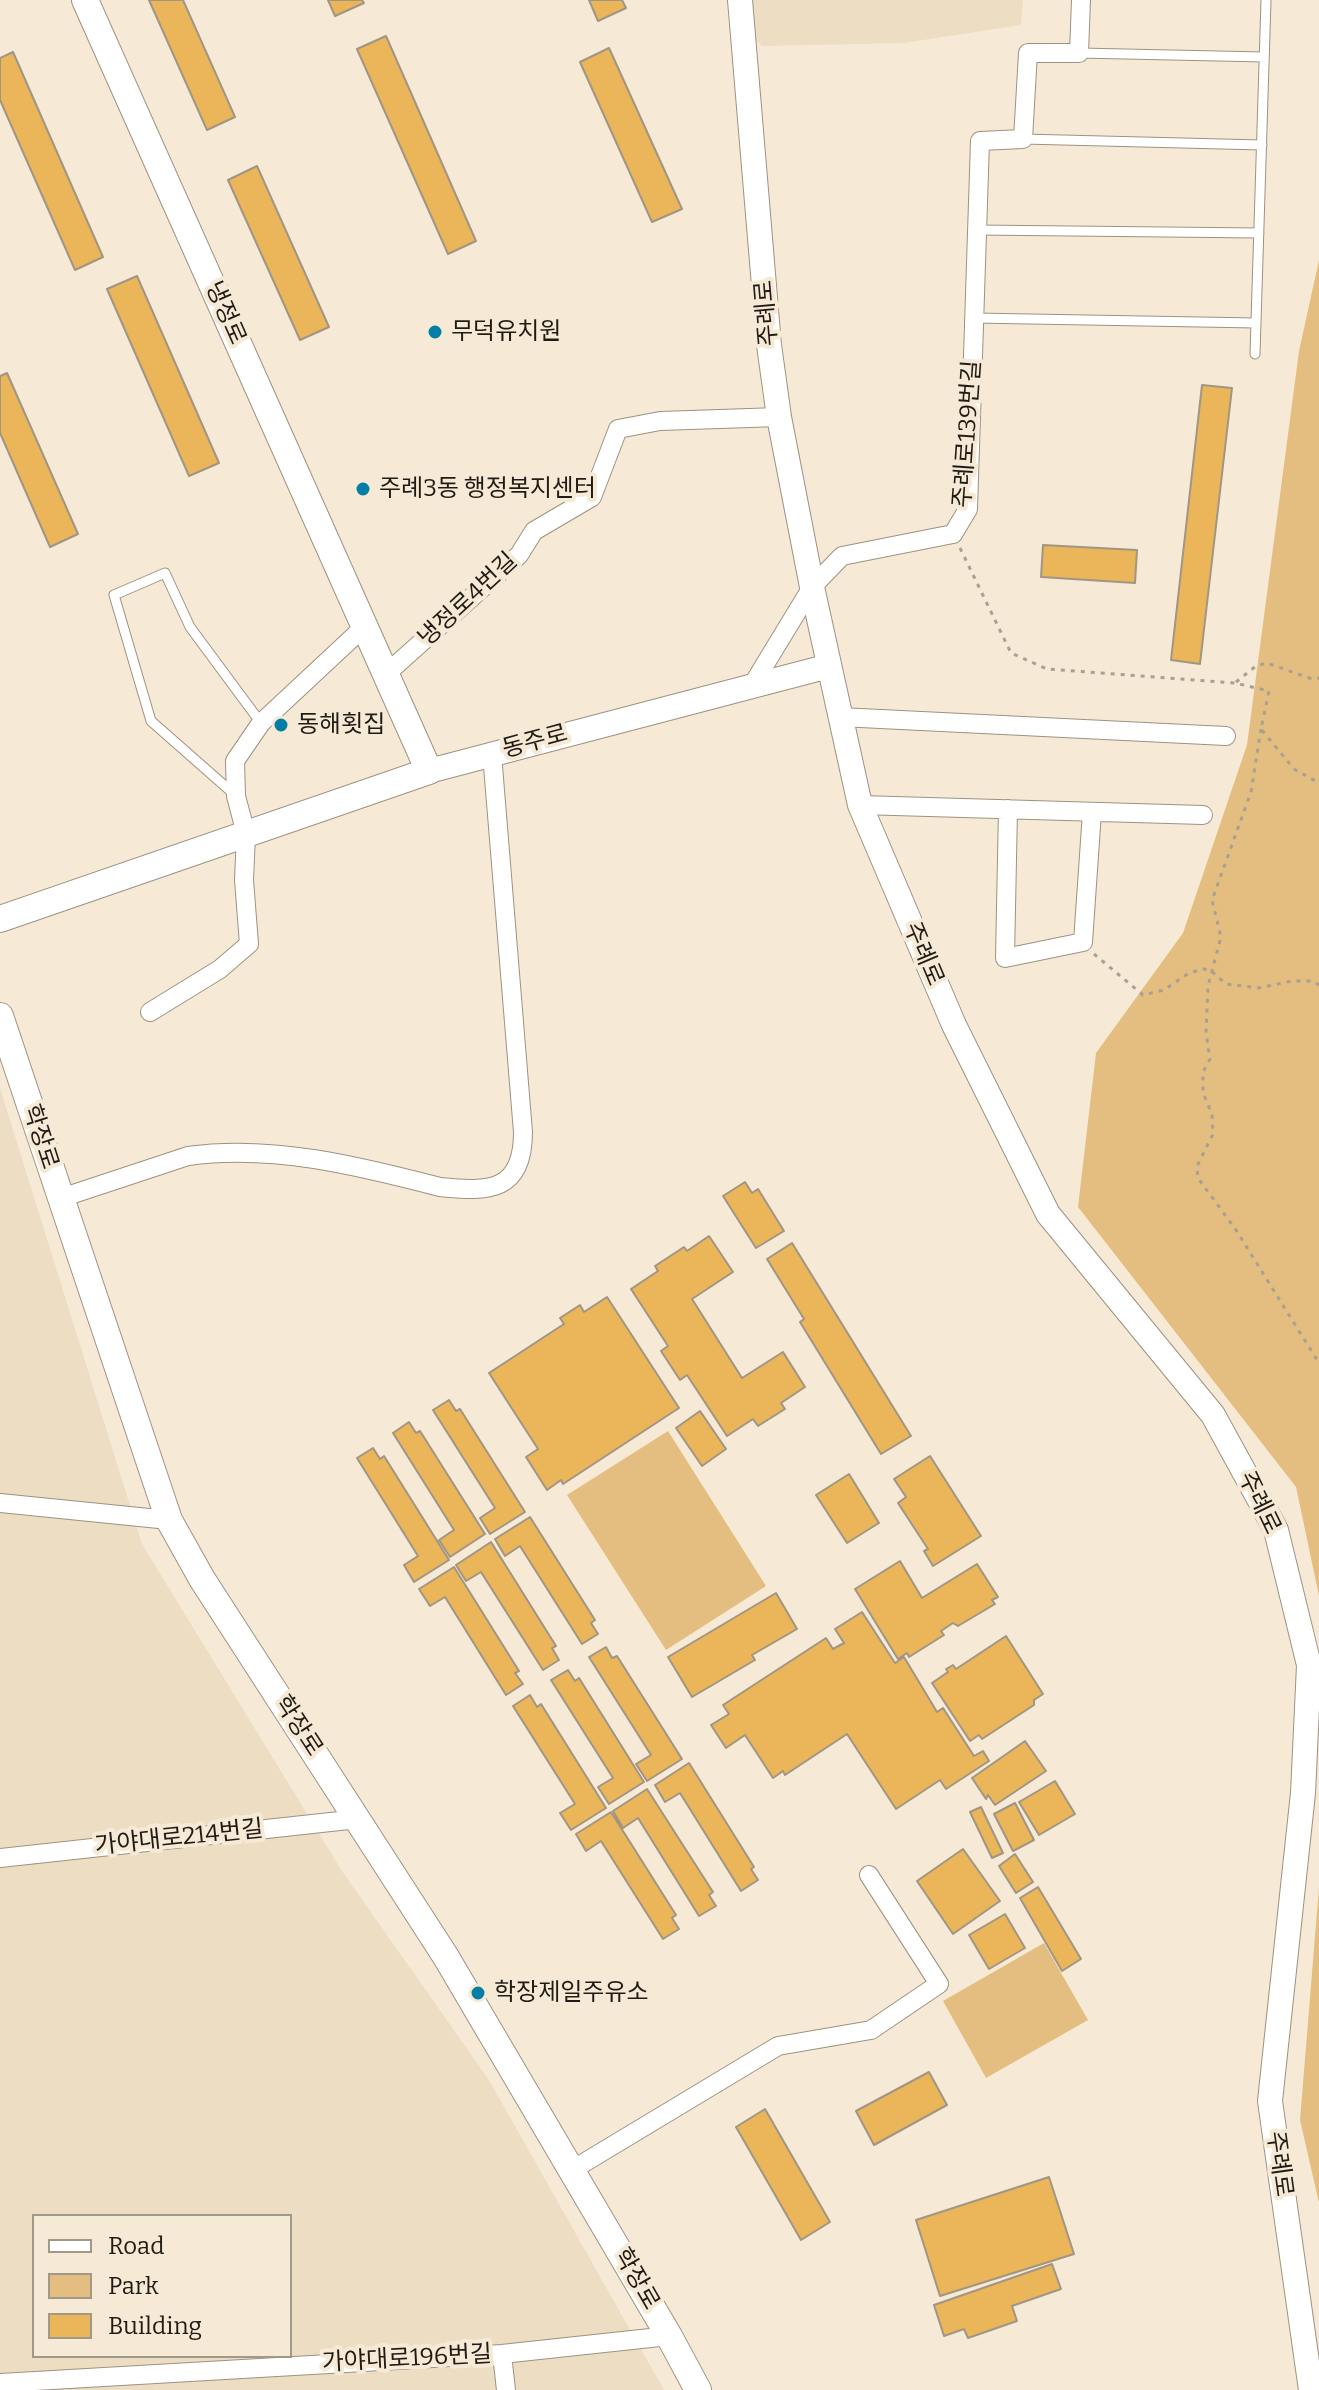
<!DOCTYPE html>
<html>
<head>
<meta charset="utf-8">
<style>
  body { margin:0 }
  #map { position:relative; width:1319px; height:2390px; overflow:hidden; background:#f6ead7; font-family:Bitter,serif }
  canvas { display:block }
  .legend { position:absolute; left:32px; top:2214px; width:260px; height:144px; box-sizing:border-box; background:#f6ead7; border:2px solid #a09889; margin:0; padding:10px 14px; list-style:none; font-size:24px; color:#201c15 }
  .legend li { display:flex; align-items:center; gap:16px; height:40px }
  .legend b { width:40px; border:2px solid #a09889 }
</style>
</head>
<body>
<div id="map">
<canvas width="1319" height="2390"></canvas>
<ul class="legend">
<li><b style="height:10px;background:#fff"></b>Road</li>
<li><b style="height:22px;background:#e4be81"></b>Park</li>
<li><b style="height:22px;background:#ebb559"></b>Building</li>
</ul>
</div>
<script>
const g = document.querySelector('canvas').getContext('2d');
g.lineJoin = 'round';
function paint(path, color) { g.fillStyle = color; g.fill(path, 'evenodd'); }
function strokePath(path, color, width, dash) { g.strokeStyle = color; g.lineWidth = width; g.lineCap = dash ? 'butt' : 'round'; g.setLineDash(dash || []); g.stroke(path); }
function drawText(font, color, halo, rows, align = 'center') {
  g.font = font + ' Bitter,"Noto Sans KR",serif'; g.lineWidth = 8; g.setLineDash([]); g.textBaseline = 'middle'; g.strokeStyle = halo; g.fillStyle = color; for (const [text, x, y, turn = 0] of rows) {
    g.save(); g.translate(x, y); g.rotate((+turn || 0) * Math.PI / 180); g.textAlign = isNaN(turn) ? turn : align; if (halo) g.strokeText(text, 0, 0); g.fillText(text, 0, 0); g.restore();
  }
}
paint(new Path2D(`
  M744 0H1023L1021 25 904 43 762 46 747 33Z
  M0 1088 142 1544 342 1871 489 2080 664 2390H0ZM34 2216H290V2356H34Z`), '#edddc3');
paint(new Path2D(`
  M1319 260V1596L1296 1487 1078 1207 1096 1053 1183 933 1247 745 1299 351Z
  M668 1431 766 1586 666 1650 567 1495Z
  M1319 1887V2203L1300 2120Z
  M1044 1943 1088 2020 986 2078 943 2001Z`), '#e4be81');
const building = new Path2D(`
  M149 0H183L235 117 207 130Z
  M328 0H362L364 3 335 16Z
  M589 0H622L626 8 598 21Z
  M386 36 476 241 448 254 357 49Z
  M609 48 682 209 652 222 580 62Z
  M13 52 103 257 75 270 0 100V58Z
  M257 166 329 327 300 340 228 180Z
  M137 276 219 463 189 476 107 289Z
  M7 373 78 534 50 547 0 433V376Z
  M1202 385 1232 388 1200 664 1171 660Z
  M1043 545 1137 550 1135 583 1041 577Z
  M745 1182 752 1193 758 1189 784 1231 756 1248 723 1196Z
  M709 1236 733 1272 692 1299 742 1378 783 1352 805 1387 781 1403 785 1409 758 1426 753 1419 727 1436 687 1375 680 1380 661 1351 668 1346 631 1289 658 1271 655 1266 684 1247 687 1251Z
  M792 1243 911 1436 881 1454 800 1322 804 1319 767 1259Z
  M607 1297 679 1408 563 1484 561 1480 547 1490 526 1457 538 1449 489 1373 564 1324 560 1318 580 1305 584 1312Z
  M449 1400 456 1411 460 1409 525 1512 490 1534 480 1518 495 1508 433 1410Z
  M700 1411 726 1449 702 1466 676 1428Z
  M409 1422 416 1433 420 1431 485 1534 450 1557 439 1540 454 1530 393 1433Z
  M373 1448 380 1459 384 1456 449 1560 414 1582 404 1565 418 1556 357 1458Z
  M930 1456 981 1536 933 1566 924 1551 928 1549 898 1503 906 1497 894 1479Z
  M849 1474 879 1523 847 1543 816 1495Z
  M530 1517 595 1620 591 1623 598 1634 582 1644 520 1546 505 1556 495 1539Z
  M491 1542 556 1646 552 1648 559 1660 543 1670 481 1572 466 1581 456 1565Z
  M900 1561 922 1598 977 1564 998 1597 992 1600 995 1604 958 1626 953 1623 941 1631 944 1635 909 1657 907 1653 898 1659 855 1589Z
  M454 1567 519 1671 515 1673 523 1684 506 1695 445 1597 430 1606 419 1589Z
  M776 1593 797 1629 752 1655 755 1660 692 1697 668 1657Z
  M862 1612 895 1663 904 1657 937 1712 943 1708 974 1756 983 1751 989 1761 946 1789 940 1780 896 1809 847 1734 785 1775 783 1771 773 1778 745 1735 726 1748 711 1725 729 1714 723 1705 826 1638 833 1649 844 1643 835 1629Z
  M1006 1636 1043 1694 1034 1700V1705L982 1739 979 1735 970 1741 932 1683 948 1672 946 1669 953 1665 956 1669Z
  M606 1647 612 1658 617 1656 682 1759 647 1781 636 1764 651 1755 589 1657Z
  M568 1670 575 1681 579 1678 644 1782 609 1804 598 1787 613 1778 551 1680Z
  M530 1695 537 1707 541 1704 606 1808 571 1830 560 1813 575 1804 513 1706Z
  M1025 1741 1046 1771 995 1805 988 1795 986 1799 972 1778Z
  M689 1763 754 1867 751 1869 758 1880 741 1891 680 1793 665 1802 655 1785Z
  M1055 1781 1075 1814 1039 1835 1019 1802Z
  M647 1789 713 1892 709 1895 716 1906 699 1916 638 1818 623 1828 613 1811Z
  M1015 1803 1034 1840 1013 1851 994 1814Z
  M981 1807 1003 1853 992 1858 970 1812Z
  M611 1812 676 1915 672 1918 679 1929 663 1939 601 1841 586 1851 576 1834Z
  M963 1849 1000 1901 953 1934 917 1881Z
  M1015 1854 1033 1882 1016 1893 999 1866Z
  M1038 1887 1081 1959 1062 1971 1020 1898Z
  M1005 1914 1025 1948 989 1969 969 1935Z
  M929 2072 947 2105 874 2145 856 2111Z
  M765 2109 830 2222 801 2240 736 2127Z
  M1049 2177 1074 2254 940 2296 916 2220Z
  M1052 2264 1061 2289 1012 2306 1017 2321 968 2338 964 2329 944 2336 934 2305Z`);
paint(building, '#ebb559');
strokePath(building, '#a19584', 2);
const service = new Path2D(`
  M1079 53 1264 57
  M1023 139 1262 145
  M977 230 1259 233
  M974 318 1256 323
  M1255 354 1266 0
  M234 794 151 721 114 595 165 573 190 627 261 723`);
const minor = new Path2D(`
  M386 674 519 555 534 531 592 497 618 429 660 421 779 417
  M753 684 812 587 842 556 953 534 968 509 980 141 1023 139 1028 53H1079L1081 0
  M840 717 1226 736
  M860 805 1203 815
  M1008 809 1005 958 1083 942 1092 812
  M150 1012 220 969 249 944 244 880 246 834 236 796 235 761 261 723 365 626
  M61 1198 188 1156C271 1144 359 1166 440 1187 489 1192 523 1192 523 1132L492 754
  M0 1503 169 1520
  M0 1858 358 1819
  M572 2170 778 2046 871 2030 939 1984 869 1875
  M502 2354 506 2390
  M0 2383 502 2354 669 2336`);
const tertiary = new Path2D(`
  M740 0 769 345 779 417 812 587 860 805 954 1025 1048 1214 1213 1415 1276 1530 1309 1665 1303 1793 1270 2101 1311 2390
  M429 771 829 666`);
const secondary = new Path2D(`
  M0 919 429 771 85 0
  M0 1016 169 1520 202 1579 446 1957 669 2336 698 2390`);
strokePath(service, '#9d9280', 11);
strokePath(minor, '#9d9280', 20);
strokePath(tertiary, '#9d9280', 26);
strokePath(secondary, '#9d9280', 28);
strokePath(new Path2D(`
  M960 548 1011 653 1047 669 1235 683 1269 691 1261 729 1294 769 1319 783
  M1236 682 1256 666 1267 663 1312 679 1319 678
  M1261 729 1251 792 1212 900 1221 937 1208 986 1206 1033 1210 1059 1203 1072V1093L1212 1114 1213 1134 1197 1166 1198 1178 1236 1230 1319 1363
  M1094 954 1143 995 1164 990 1189 973 1203 969 1210 970 1226 984 1259 988 1292 981H1313L1319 985`), '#a9a092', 3, [4, 6]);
strokePath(service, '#fff', 9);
strokePath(minor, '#fff', 18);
strokePath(tertiary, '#fff', 24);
strokePath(secondary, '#fff', 26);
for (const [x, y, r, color] of [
  [435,332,8,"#047ea5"],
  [363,489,8,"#047ea5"],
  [281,725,8,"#047ea5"],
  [478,1993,8,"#047ea5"]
]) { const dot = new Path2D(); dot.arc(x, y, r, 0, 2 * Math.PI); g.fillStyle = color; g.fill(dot); strokePath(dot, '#f6ead7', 3); }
drawText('24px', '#201c15', '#f6ead7', [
  ["냉정로",225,313,66],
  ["주례로",767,313,-95],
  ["주례로139번길",968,434,-86],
  ["냉정로4번길",468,600,-43],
  ["동주로",535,742,-15],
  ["주례로",923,954,67],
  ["학장로",40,1137,72],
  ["주례로",1259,1503,64],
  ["학장로",298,1726,57],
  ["가야대로214번길",179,1838,-6],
  ["주례로",1279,2164,82],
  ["학장로",636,2279,60],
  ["가야대로196번길",407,2359,-3]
]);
drawText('24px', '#201c15', '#f6ead7', [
  ["무덕유치원",451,332],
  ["주례3동 행정복지센터",379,489],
  ["동해횟집",297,725],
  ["학장제일주유소",494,1993]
], 'left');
</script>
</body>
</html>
